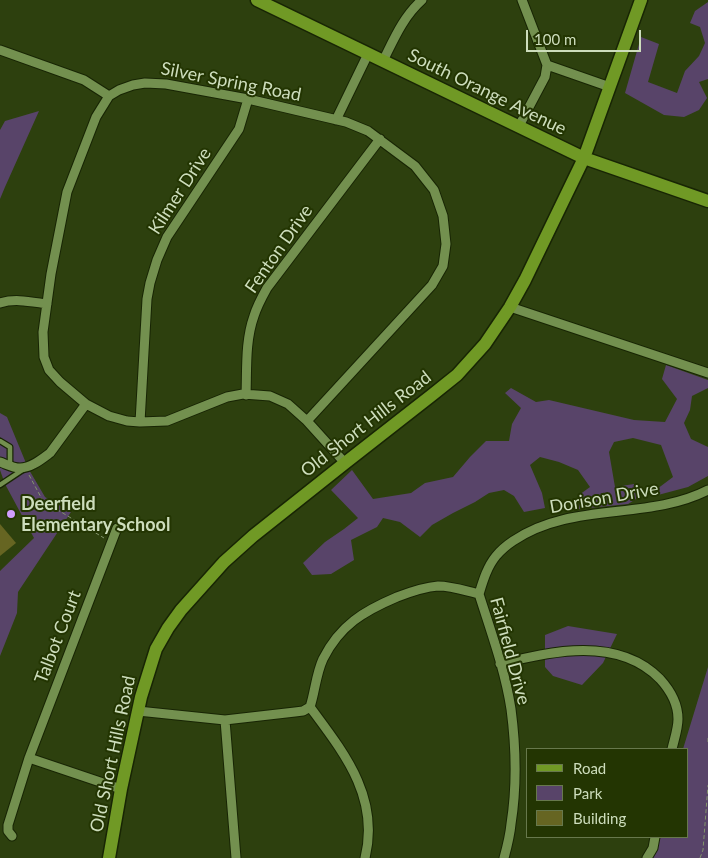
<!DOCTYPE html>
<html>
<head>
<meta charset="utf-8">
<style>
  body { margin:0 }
  #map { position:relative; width:708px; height:858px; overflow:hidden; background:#2d400e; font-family:Lato,sans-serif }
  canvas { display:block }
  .legend { position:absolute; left:526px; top:748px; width:162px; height:90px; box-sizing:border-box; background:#233502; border:1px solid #67784c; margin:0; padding:6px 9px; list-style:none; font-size:15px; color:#cdddbc }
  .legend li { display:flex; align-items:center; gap:10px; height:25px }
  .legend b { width:25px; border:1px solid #67784c }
  .scale { position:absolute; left:526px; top:30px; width:115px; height:22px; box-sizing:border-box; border:2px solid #cdddbc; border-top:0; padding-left:6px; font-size:15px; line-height:18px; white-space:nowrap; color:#cdddbc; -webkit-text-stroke:4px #233502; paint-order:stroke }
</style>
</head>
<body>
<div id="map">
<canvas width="708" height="858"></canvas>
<ul class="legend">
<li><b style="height:6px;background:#709925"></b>Road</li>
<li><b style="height:14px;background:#584469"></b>Park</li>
<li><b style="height:14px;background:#666522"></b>Building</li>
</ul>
<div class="scale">100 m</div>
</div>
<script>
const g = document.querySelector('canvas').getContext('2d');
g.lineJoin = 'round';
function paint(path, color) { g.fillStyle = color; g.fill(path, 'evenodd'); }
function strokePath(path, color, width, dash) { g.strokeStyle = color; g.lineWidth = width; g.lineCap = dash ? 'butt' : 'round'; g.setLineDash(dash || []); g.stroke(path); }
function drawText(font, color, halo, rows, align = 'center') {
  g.font = font + ' Lato,sans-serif'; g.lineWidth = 4; g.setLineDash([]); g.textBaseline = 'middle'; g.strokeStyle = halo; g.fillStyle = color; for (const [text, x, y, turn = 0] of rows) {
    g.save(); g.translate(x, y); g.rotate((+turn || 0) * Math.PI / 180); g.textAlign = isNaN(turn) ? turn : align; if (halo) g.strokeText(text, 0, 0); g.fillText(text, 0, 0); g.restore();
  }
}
paint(new Path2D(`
  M708 2V79L699 82 707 98 699 110 684 117 664 115 625 93 641 37 659 44 648 82 677 93 685 71 699 56 705 43 700 27 690 23 695 11Z
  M39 111 5 187 0 199V130L5 121Z
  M666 365 708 380V388L692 396 690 410 684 423 691 439 708 447V476L688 487 658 495 657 489 673 477 661 445 633 438 614 442 609 452 615 487 634 484 639 497 628 504 579 509V495L590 487 578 470 559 462 540 457 530 465 542 493 545 508 524 512 514 496 504 490 489 493 475 502 453 513 432 525 420 537 400 522 383 518 377 527 351 540 354 560 331 574 312 575 303 563 325 542 344 529 358 518 331 490 352 470 373 499 411 493 425 483 453 477 470 457 486 441H509L512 424 521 408 505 393 511 388 536 402 549 400 634 420 665 422 677 399 662 379Z
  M0 413 7 417 28 468 45 497 71 512 18 592 17 613 0 656V571L34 538 5 484 0 470Z
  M568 626 617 634 603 663 582 685 553 676 545 667V635Z
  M708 667V858H650L657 837H687V749H683Z`), '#584469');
paint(new Path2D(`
  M0 524 16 543 0 556Z`), '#666522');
const service = new Path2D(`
  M0 441 10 447V465
  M0 485 24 469`);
const minor = new Path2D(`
  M0 50 84 80 109 96
  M383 61C394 39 403 17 422 0
  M547 65 610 87
  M336 120 368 54
  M519 126 545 77 547 65 522 0
  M0 303C15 298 32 302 47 304
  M510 307 708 373
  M246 395C247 369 245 341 254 316 257 306 262 297 267 288L380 139
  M307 421 432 285 443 266 446 244 443 216 434 190 415 166 368 131 346 122 248 99 166 84 145 83 133 85 119 90 109 96 96 117 67 192 51 274 43 332 44 357 49 370 60 382 86 404 109 416 127 421 140 422 167 421 227 397 243 394 270 396 288 404 307 421 345 463
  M140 422 147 299 150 283 157 260 167 237 239 129 248 99
  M0 462C6 464 13 468 20 468 31 468 42 459 50 453L86 404
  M479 594C483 581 487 567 496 556 501 550 507 545 513 541 571 501 648 521 708 490
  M500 664C551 651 618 636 660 679 670 690 678 703 678 719 678 729 674 740 672 749
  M310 707C315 692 316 674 323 659 340 625 364 611 397 597 410 592 424 587 438 586 452 586 466 591 479 594 491 632 505 670 511 709 516 747 517 786 511 824 510 835 507 847 504 858
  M310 707C344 753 380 797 365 858
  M138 711 225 720 295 712 303 711 310 707
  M225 720 236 858
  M29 758 121 789
  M12 836 8 831V825L29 758 117 528
  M647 858 653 848 655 837`);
const primary = new Path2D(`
  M257 0 584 158 708 201
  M109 858 121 789 141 697 156 649 168 628 181 610 224 562 253 536 345 463 432 395 457 375 485 344 510 307 525 280 584 158 641 0`);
strokePath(service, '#182504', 7);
strokePath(minor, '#182504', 11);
strokePath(primary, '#182504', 15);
strokePath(new Path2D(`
  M29 475 43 501 104 538
  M708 738V744
  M700 858 703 850 708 785`), '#83956c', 1, [4, 2.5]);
strokePath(service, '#73904f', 4.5);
strokePath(minor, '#73904f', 9);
strokePath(primary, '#709925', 12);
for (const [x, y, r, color] of [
  [11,514,5,"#d19dfe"]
]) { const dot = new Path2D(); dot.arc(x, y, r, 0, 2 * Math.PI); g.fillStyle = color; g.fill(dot); strokePath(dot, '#233502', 2); }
drawText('18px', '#cdddbc', '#233502', [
  ["Silver Spring Road",231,82,11],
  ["South Orange Avenue",487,92,26],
  ["Kilmer Drive",180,191,-57],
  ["Fenton Drive",279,249,-55],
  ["Old Short Hills Road",366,424,-38],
  ["Dorison Drive",604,498,-10],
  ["Talbot Court",58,637,-69],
  ["Fairfield Drive",510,651,75],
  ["Old Short Hills Road",113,754,-78]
]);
drawText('bold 18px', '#cdddbc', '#233502', [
  ["Deerfield",21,504],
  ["Elementary School",21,525]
], 'left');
</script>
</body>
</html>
